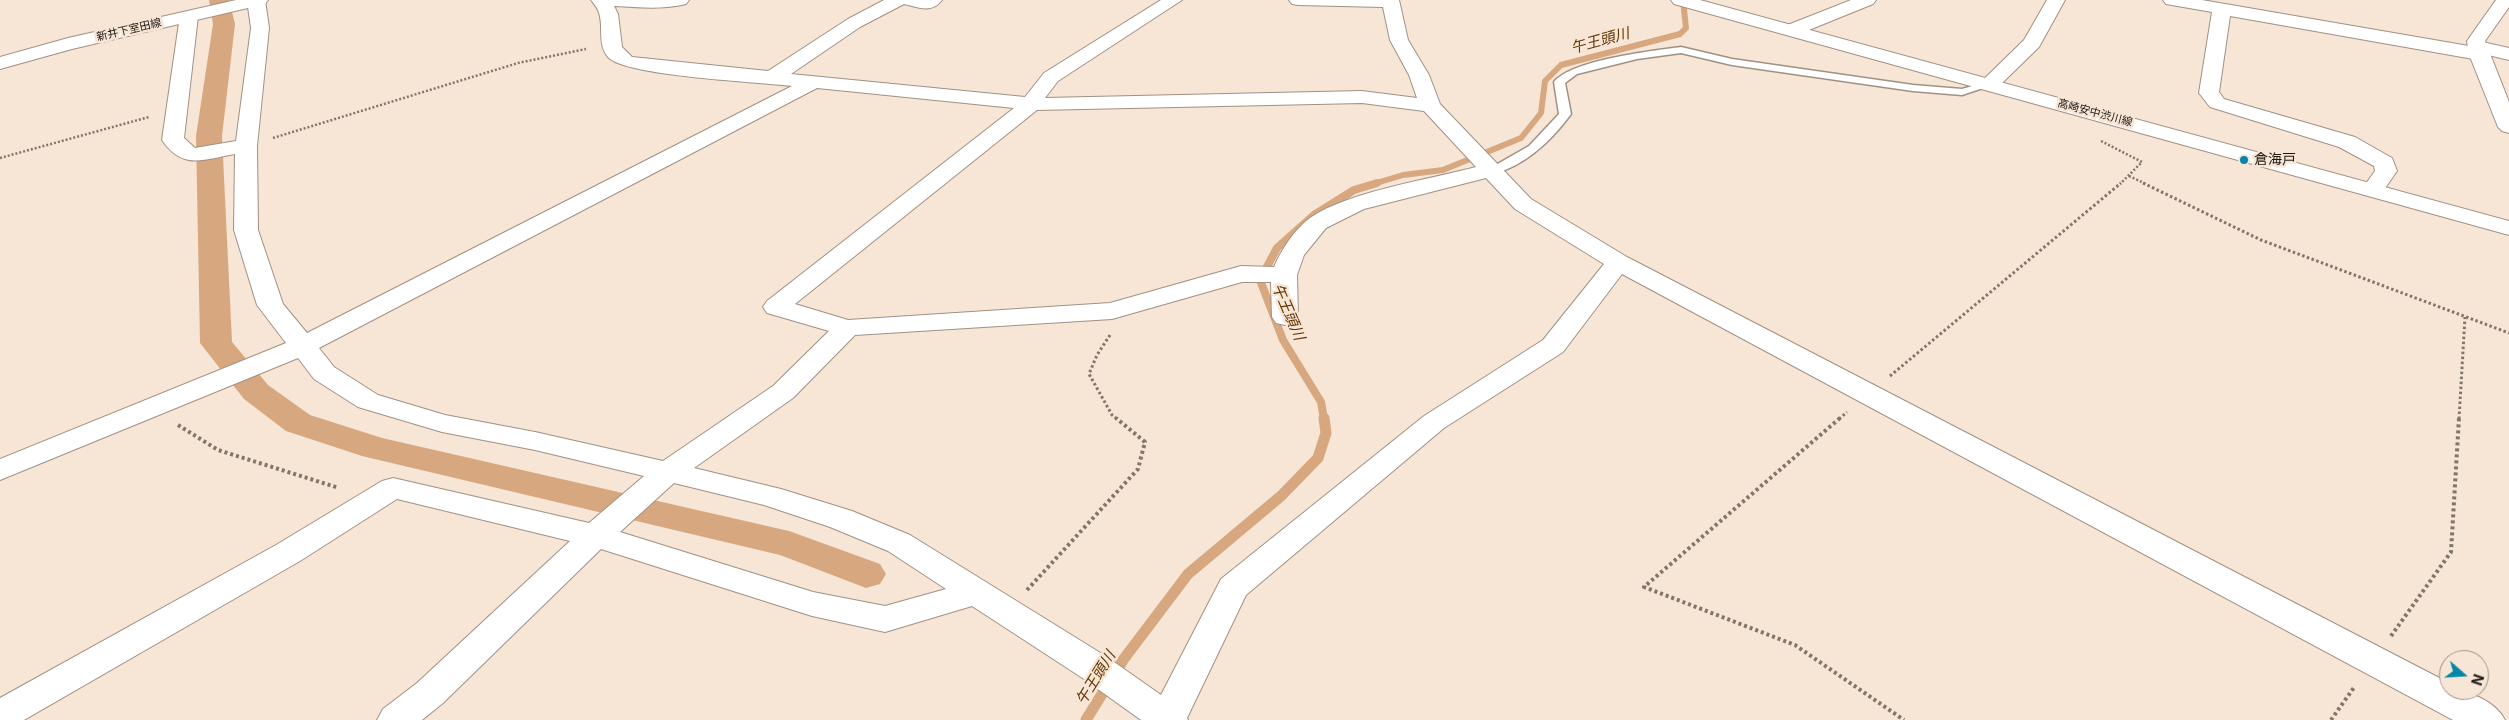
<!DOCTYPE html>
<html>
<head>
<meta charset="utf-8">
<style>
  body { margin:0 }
  #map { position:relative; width:2509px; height:720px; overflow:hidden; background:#f7e5d6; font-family:Inter,sans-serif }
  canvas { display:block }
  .north { position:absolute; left:2439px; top:650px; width:50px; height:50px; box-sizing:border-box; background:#f7e5d6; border:1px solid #a09388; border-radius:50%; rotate:109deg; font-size:14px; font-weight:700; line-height:20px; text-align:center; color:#1d1712 }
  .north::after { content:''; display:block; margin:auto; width:18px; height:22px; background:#0586a9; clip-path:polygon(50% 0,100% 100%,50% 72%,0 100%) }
</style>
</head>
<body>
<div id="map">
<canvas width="2509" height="720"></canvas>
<div class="north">N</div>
</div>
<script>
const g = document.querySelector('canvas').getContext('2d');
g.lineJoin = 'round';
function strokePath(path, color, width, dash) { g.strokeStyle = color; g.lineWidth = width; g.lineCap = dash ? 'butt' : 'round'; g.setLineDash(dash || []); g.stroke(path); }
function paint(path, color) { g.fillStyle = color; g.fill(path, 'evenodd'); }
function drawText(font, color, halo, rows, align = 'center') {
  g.font = font + ' Inter,"Noto Sans JP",sans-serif'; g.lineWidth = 5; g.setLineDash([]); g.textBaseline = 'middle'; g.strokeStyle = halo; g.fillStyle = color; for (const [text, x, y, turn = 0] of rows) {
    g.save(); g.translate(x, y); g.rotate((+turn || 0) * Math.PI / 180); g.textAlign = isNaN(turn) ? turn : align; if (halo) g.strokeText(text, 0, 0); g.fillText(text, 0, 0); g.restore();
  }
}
strokePath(new Path2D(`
  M1373 184 1403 175 1443 170 1521 138 1541 113 1545 81 1561 65 1680 34 1686 28 1683 0`), '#d7a87f', 6);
strokePath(new Path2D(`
  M1324 419 1321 402 1283 340 1260 280 1277 248 1314 215 1354 190 1377 183`), '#d7a87f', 8);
strokePath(new Path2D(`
  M1086 720 1123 660 1188 574 1281 496 1318 458 1326 433 1324 418`), '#d7a87f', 11);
paint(new Path2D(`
  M209 0H229L235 24 222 136 232 342 268 385 310 415 382 438 789 531 880 564 886 574 880 584 866 588 780 555 362 456 286 431 244 399 200 343 196 136 213 24Z`), '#d7a87f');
const service = new Path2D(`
  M1681 47 1732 59 1913 85 1962 89 1990 81 1995 84 1962 95 1913 91 1732 65 1681 53 1637 59 1577 74 1565 83 1571 114C1551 141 1526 165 1493 174L1487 170 1529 146 1559 114 1554 82C1572 60 1651 51 1681 47Z`);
const minor = new Path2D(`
  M247 0H265L269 28 257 146 258 230 283 304 307 333 792 86C760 82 624 76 608 57 597 44 604 28 599 13 598 8 594 4 591 0H689L686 4C662 10 639 7 614 6L618 14 622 47 632 57 768 71 848 19 884 0H942C932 14 917 7 904 4L860 27 791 74 1025 97 1044 73 1161 0H1182L1058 81 1045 98 1362 91 1417 98 1409 75 1390 40 1383 7 1298 5 1292 4 1289 0H1399L1408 40 1429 75 1440 104 1531 199 1627 257 2449 683V690C2469 690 2496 702 2505 720H2453L1622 274 1563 352 1444 428 1246 595 1187 718 1188 720H1141L1081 677 972 606 885 632 812 616 601 549 443 703 422 720H377L383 709 417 683 570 541 397 499 300 561 24 720H0V698L276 545 382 481 393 478 589 523 644 476 535 450 442 432 358 407 314 379 298 358 0 480V459L286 343 257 305 234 230 235 154C204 159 183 171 162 140L180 16 183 12H195L198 16 184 138 195 148 236 141 251 28ZM817 88 1014 108 767 301 763 307 767 313 829 331 773 386 663 461 535 432 445 415 378 395 334 367 319 348ZM1362 103 1424 111 1476 167C1431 179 1347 192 1310 218 1295 229 1281 250 1274 267L1241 266 1110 303 848 320 795 304 1037 110ZM1486 178 1515 209 1604 264 1543 340 1424 416 1221 579 1161 695 1107 657 910 535 852 511 781 489 694 468 793 398 855 335 1112 319 1242 282H1271L1272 317 1276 323 1285 325 1294 323 1298 317 1297 275 1304 255 1326 228 1364 209ZM674 483 764 505 830 527 888 551 946 589 885 606 813 592 620 532Z
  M1851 0H1876L1873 4 1799 34H1785L1783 30 1785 26Z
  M2047 0H2065L2039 47 1997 88 1990 90 1983 88 1980 84 1983 80 2024 40Z
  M2163 0H2202L2469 46 2471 43 2478 41 2509 48V60L2488 55 2479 60 2230 16 2219 92 2224 99 2355 137 2392 158 2397 171 2381 194 2373 196 2365 194 2362 189 2375 171 2374 166 2339 147 2210 107 2199 93 2212 12 2166 4Z`);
const tertiary = new Path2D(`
  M2496 0H2509V7L2485 41 2509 102V133L2502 131 2498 127 2469 54 2467 41Z`);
const secondary = new Path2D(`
  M236 0H268L265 4 72 49 0 69V57L68 38Z`);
const primary = new Path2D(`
  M1671 0H1700L2509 221V235L1674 4Z`);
strokePath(service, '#a19184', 3);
strokePath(minor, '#a19184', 2);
strokePath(tertiary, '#a19184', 2);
strokePath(secondary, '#a19184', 2);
strokePath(primary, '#a19184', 2);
strokePath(new Path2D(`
  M273 138 518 63 586 49
  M2101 141 2142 162 2120 184
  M0 158 149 117
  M2129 176 2146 184`), '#81766c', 2.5, [2, 2]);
strokePath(new Path2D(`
  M2143 183 2261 240 2509 333
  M1110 335 1097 355 1089 374 1112 415 1117 419
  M1890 376 2121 183
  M1839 419 1847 412
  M2459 419 2465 317`), '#81766c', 3, [2.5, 2.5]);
strokePath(new Path2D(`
  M1840 418 1644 587 1795 645 1904 720
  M178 425 218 450 339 488
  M1027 590 1138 469 1145 442 1116 418
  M2391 636 2451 552 2459 418
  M2331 720 2355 686`), '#81766c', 4, [3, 3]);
paint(service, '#fff');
paint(minor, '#fff');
paint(tertiary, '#fff');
paint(secondary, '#fff');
paint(primary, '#fff');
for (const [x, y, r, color] of [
  [2244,160,5,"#0586a9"]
]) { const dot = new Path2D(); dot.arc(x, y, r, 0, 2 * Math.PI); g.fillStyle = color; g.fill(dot); strokePath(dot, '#f7e5d6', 2); }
drawText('11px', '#1d1712', '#f7e5d6', [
  ["新井下室田線",129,30,-13],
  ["高崎安中渋川線",2095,113,15]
]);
drawText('14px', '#1d1712', '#f7e5d6', [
  ["倉海戸",2254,160]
], 'left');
drawText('italic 15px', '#603400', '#f7e5d6', [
  ["午王頭川",1600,41,-15],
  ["午王頭川",1288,312,67],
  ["午王頭川",1096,678,-58]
]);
</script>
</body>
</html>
